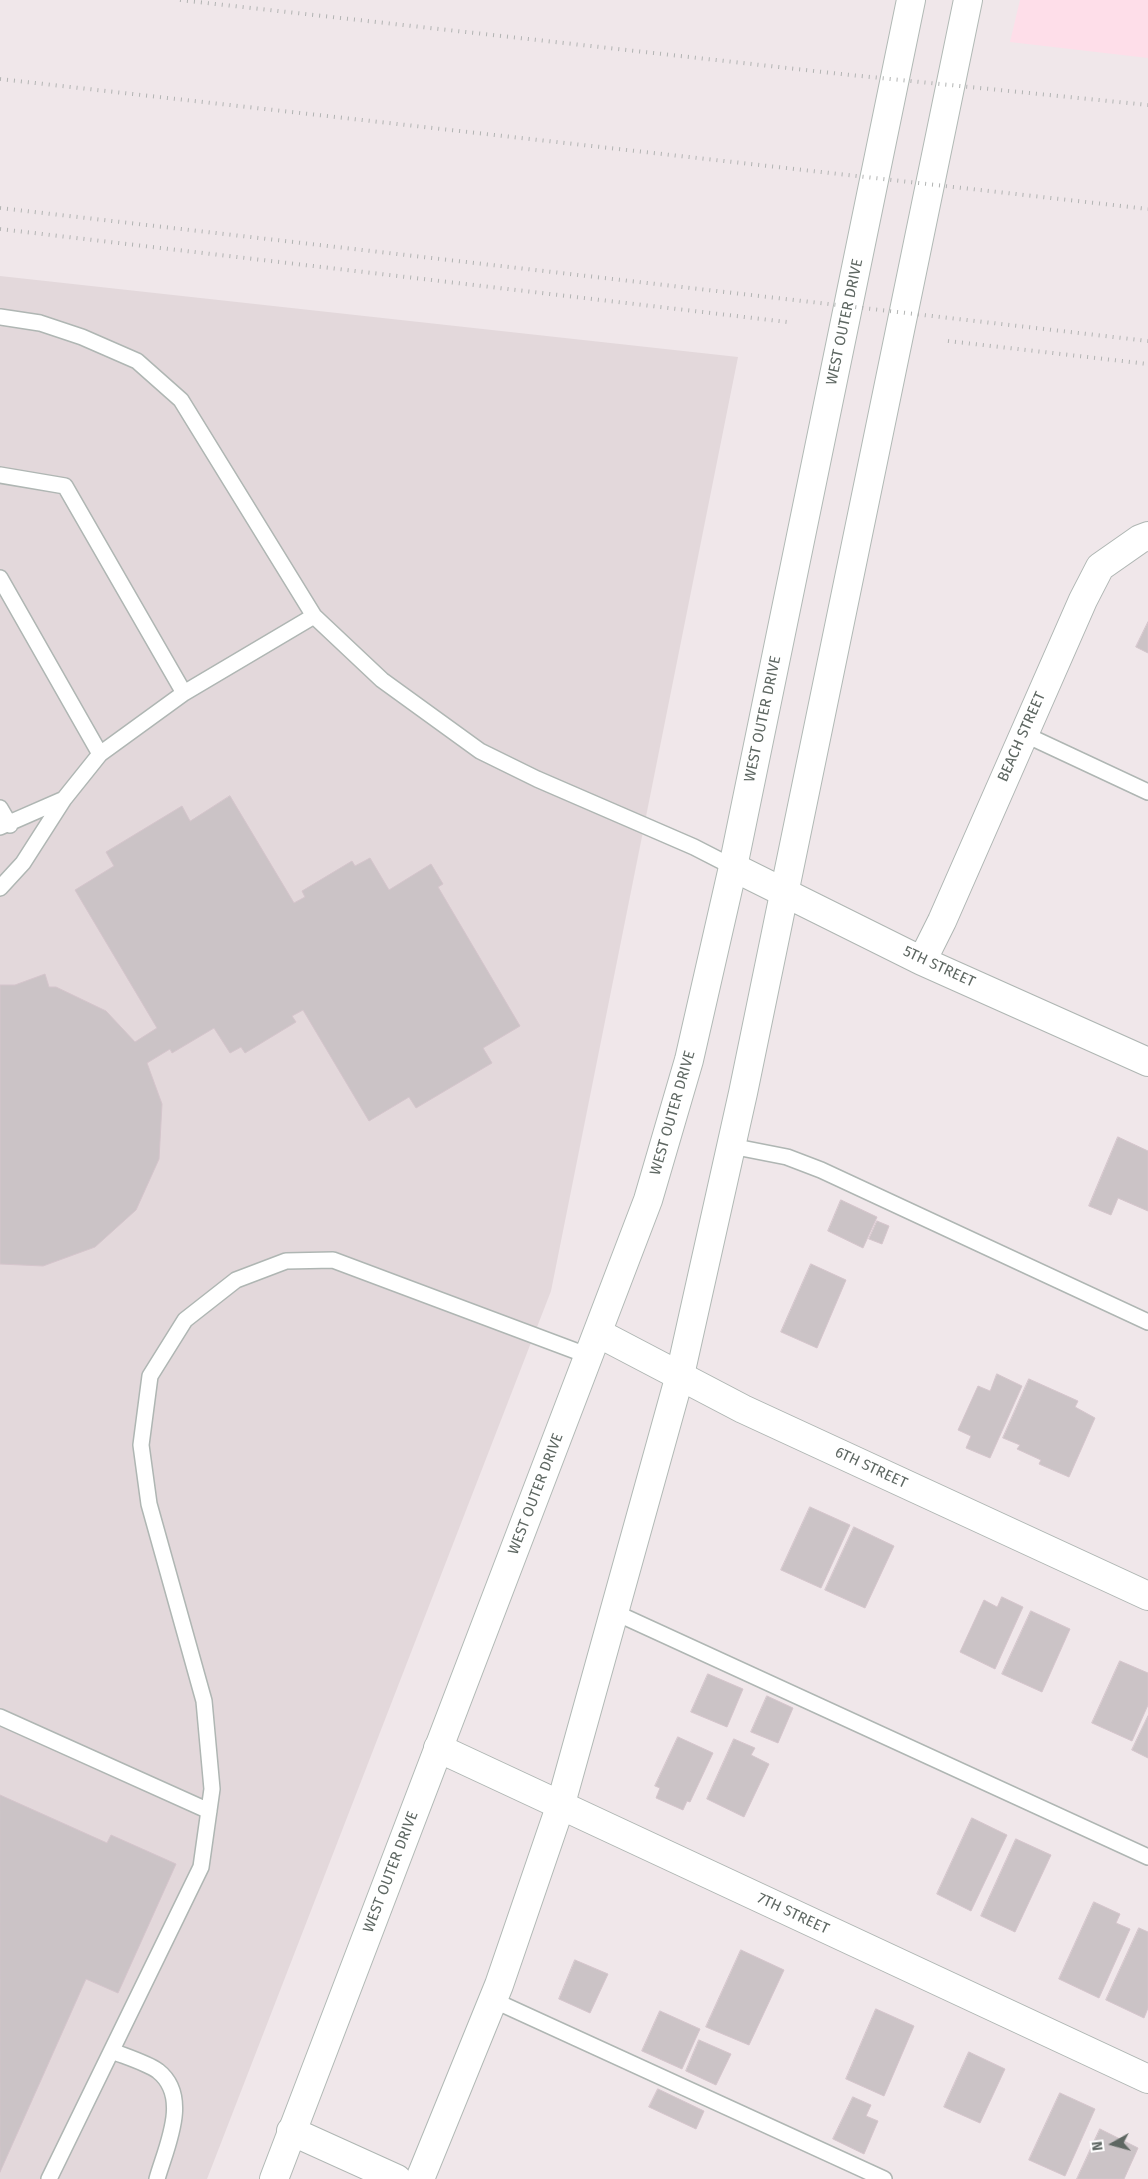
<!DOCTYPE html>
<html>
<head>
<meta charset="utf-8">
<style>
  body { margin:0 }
  #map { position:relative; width:1148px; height:2179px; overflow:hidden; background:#f0e7ea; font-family:"Fira Sans",sans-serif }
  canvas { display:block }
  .north { position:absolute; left:1088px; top:2119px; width:50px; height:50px; -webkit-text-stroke:4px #fff; paint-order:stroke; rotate:263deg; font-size:14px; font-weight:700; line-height:20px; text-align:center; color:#5e6762 }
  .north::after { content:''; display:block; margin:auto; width:18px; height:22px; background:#5e6762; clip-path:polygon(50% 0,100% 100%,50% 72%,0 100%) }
</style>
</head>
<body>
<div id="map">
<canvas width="1148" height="2179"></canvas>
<div class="north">N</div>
</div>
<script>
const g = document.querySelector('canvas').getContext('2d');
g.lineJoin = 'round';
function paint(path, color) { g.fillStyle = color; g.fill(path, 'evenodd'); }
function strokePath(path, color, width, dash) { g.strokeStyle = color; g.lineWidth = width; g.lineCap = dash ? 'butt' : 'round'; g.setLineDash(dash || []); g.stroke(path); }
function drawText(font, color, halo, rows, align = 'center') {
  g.font = font + ' "Fira Sans",sans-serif'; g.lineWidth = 5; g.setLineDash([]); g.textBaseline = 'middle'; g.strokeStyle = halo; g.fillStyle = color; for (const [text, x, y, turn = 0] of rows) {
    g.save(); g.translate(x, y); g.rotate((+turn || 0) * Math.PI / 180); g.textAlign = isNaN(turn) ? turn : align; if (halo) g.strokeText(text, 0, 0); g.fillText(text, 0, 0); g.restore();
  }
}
paint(new Path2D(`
  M1020 0H1148V58L1010 42Z`), '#fedee9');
paint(new Path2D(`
  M0 276 738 357 551 1291 207 2179H0Z`), '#e3d8db');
const building = new Path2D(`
  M1148 622V653L1136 647Z
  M230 796 294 903 305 897 302 891 352 861 355 866 370 858 389 890 431 864 443 884 438 887 520 1026 483 1048 492 1063 416 1108 409 1097 369 1121 303 1010 292 1016 296 1022 245 1053 241 1047 230 1053 214 1028 172 1053 170 1049 147 1063 162 1104 159 1159 136 1210 95 1247 43 1266 0 1264V985H15L45 974 49 987H56L106 1011 135 1042 157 1028 75 890 114 866 106 852 182 806 190 821Z
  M1118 1137 1148 1151V1211L1118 1198 1111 1215 1089 1206Z
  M841 1200 877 1217 863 1248 828 1231Z
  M877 1221 889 1226 882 1244 869 1239Z
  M811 1264 846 1280 817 1348 781 1332Z
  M997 1374 1022 1386 990 1458 966 1448 971 1436 958 1430 978 1386 990 1391Z
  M1029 1379 1078 1401 1075 1407 1095 1418 1069 1477 1039 1464 1041 1460 1017 1449 1020 1445 1003 1438Z
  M810 1507 850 1525 821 1588 781 1570Z
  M854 1527 894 1546 865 1608 825 1590Z
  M1002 1597 1023 1607 995 1669 960 1652 984 1600 997 1607Z
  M1031 1611 1070 1629 1042 1692 1002 1674Z
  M1120 1661 1148 1673V1705L1132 1741 1092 1723Z
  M708 1674 743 1689 727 1727 691 1712Z
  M767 1696 793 1708 778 1743 751 1732Z
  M1148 1716V1758L1132 1750Z
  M678 1737 713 1753 690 1802 687 1801 683 1810 656 1798 660 1788 655 1786Z
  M734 1739 755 1748 751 1755 769 1764 744 1817 707 1799Z
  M0 1795 107 1843 111 1835 176 1864 118 1993 86 1979 0 2172Z
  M972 1818 1007 1835 971 1911 937 1894Z
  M1016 1839 1051 1855 1015 1932 981 1916Z
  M1094 1902 1120 1914 1116 1923 1130 1929 1099 1998 1059 1979Z
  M1139 1928 1148 1932V2008L1144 2018 1106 2000Z
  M741 1950 784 1970 749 2045 706 2027Z
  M575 1960 608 1974 590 2013 559 1999Z
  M876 2009 914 2026 884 2096 846 2079Z
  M660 2011 700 2029 682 2069 642 2051Z
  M699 2040 731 2054 716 2085 686 2071Z
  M969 2052 1005 2069 980 2123 944 2107Z
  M658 2089 704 2111 696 2129 649 2107Z
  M1060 2093 1095 2109 1065 2176 1029 2160Z
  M853 2097 871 2105 866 2116 878 2121 864 2154 833 2139Z
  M1100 2129 1138 2148 1124 2179H1077Z`);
paint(building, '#cbc3c6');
strokePath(building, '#d5c5cc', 1);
const lane = new Path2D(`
  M0 317 40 323 82 337 137 361 181 400 314 616 382 680 480 751 537 779 694 847 733 867
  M0 475 65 486 184 693
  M0 578 100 754
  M1024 734 1148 792
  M0 808 10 825
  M0 827 64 799 100 754 184 693 314 616
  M0 888 23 863 64 799
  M731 1146 787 1157 821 1170 1148 1322
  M614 1612 1148 1857
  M0 1717 209 1811
  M493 2000 884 2179
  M112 2051C124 2056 147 2063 158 2071 191 2097 166 2147 157 2179
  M49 2179 201 1867 212 1789 204 1701 149 1504 141 1445 150 1376 185 1320 236 1280 286 1261 333 1260 589 1356`);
const street = new Path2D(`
  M733 867 922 961 1148 1062
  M922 961 942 921 1083 600 1100 567 1140 539 1148 536
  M598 1333 743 1409 1148 1596
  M438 1748 1148 2079
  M291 2131 397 2179`);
const secondary = new Path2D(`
  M274 2179 648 1200 689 1060 733 867 911 0
  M420 2179 499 1985 560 1807 680 1375 743 1093 968 0`);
strokePath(lane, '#afb6b3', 18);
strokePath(street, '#afb6b3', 30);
strokePath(secondary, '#b1b9b5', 30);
strokePath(lane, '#fff', 15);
strokePath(street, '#fff', 28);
strokePath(secondary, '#fff', 28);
strokePath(new Path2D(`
  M180 0 841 74 1148 105
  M0 79 1148 209
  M0 208 1148 341
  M0 229 787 322
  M948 341 1148 364`), '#b1b3b2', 4, [1, 6]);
drawText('15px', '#5e6762', '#fff', [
  ["WEST OUTER DRIVE",845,322,-78],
  ["WEST OUTER DRIVE",763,719,-78],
  ["BEACH STREET",1022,737,-66],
  ["5TH STREET",939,967,25],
  ["WEST OUTER DRIVE",673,1113,-74],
  ["6TH STREET",871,1468,25],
  ["WEST OUTER DRIVE",536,1494,-69],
  ["WEST OUTER DRIVE",391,1872,-69],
  ["7TH STREET",793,1914,25]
]);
</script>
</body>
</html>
